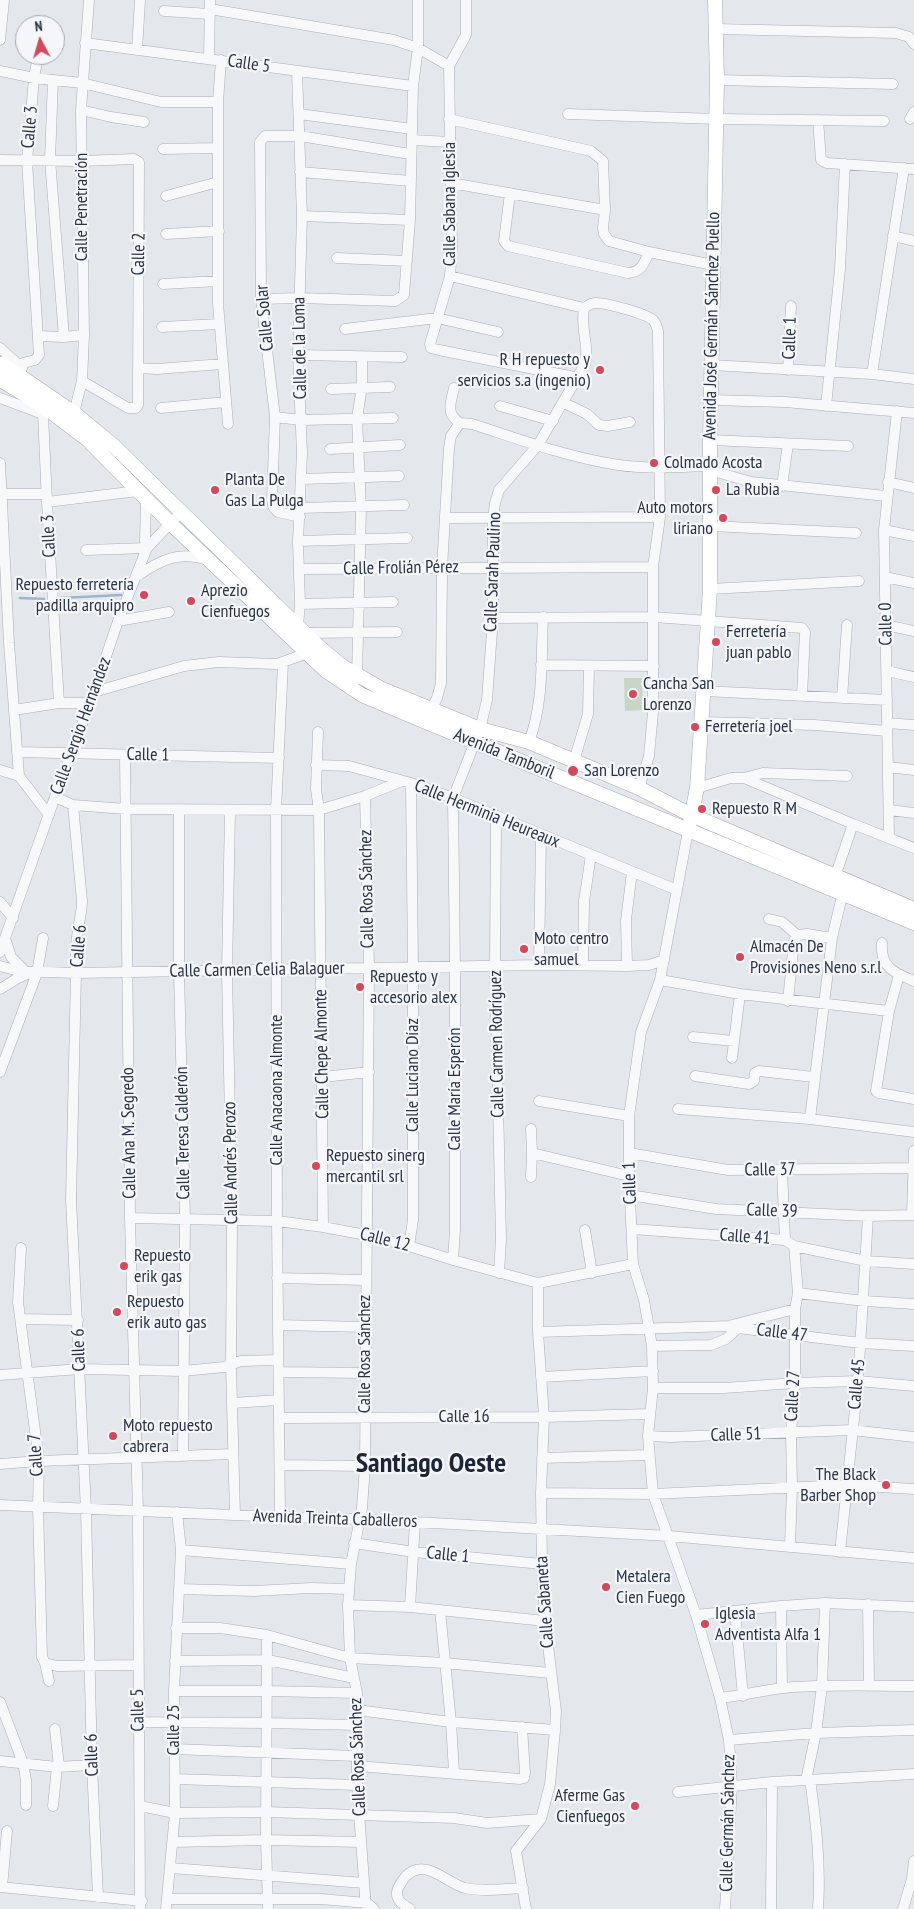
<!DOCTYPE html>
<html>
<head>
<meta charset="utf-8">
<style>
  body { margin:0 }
  #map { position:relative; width:914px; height:1909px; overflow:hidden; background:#e4e7ec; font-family:"PT Sans Narrow",sans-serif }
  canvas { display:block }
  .north { position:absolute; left:15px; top:15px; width:50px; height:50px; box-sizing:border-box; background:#f4f6f9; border:1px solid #a4a8b1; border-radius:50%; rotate:354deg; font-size:14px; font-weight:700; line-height:20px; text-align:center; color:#2b3445 }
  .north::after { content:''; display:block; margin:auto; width:18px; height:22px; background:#d1495b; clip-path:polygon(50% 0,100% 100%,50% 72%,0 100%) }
</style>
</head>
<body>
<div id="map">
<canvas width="914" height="1909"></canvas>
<div class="north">N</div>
</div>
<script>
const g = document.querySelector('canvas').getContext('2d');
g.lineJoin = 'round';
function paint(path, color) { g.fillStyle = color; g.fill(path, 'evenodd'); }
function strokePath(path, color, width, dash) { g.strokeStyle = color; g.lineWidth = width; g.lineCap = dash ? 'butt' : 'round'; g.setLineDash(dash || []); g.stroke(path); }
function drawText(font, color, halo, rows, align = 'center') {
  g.font = font + ' "PT Sans Narrow",sans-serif'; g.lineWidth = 4.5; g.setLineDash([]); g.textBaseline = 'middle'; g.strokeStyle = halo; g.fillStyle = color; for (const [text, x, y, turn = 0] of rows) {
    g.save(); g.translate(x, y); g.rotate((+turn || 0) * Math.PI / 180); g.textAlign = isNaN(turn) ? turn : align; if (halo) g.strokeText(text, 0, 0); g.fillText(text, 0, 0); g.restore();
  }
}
paint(new Path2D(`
  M624 678H642L643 710 625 711Z`), '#c9d6c5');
strokePath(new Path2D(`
  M20 598 44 599
  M61 598 121 595`), '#9fb4cc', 2.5);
const minor = new Path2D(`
  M466 0V35L449 66 452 247 450 276 430 344 431 348 439 350 579 378
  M210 9 394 40 418 48 449 66
  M164 11 209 14
  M716 29 896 33 909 37 914 44
  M0 40 4 0
  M85 43 413 86
  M137 50 140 0
  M209 59 210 0
  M221 60 218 102V303L228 424
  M0 71 34 78 82 83 161 102H218
  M297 71 302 216 298 355 302 453 298 541 300 604 298 625
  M53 80 50 160 64 337
  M717 80 893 84
  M81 110 111 117 144 122
  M299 114 412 129
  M568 114 717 119 884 121
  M449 119 591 151 603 161 605 210 603 228 604 234 609 241 649 252 713 265
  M910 119 914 112
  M818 120 821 160 827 163 914 169
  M412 140 450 142
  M163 149 218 148
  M0 160 82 161 134 159 139 162 138 405 136 408H128L82 381
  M300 172 411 181
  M451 183 605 210
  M510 193 504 241 508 246 628 273C642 272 644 263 649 252
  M166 196 218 182
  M302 216 410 220
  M166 234 219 231
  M893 236 914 241
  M337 258 407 261
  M450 276 584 308C588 306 590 303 595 303 604 302 647 314 653 320 656 323 657 327 658 331L660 517 653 567V712L649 756 639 788
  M163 284 218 281
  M261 299 299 298 395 301 404 295 410 220 413 86 418 48V0
  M162 327 219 324
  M345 329 437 318 498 332
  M38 336 64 337 84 335
  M0 348 22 368
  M298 355 402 357
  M19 364 35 360 39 355 27 161 34 78 38 55
  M711 365 872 374 914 379
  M138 368 157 369 222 364
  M788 370 791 306
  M872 374 904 168
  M454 388C451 403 445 413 460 423
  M331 389 390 387
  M0 398 43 414 47 502 59 703
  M711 400 785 402 914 413
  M564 403 587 414 599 425 608 426 630 422
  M500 406 553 421
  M826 406 840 269 845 164
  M161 408 226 402
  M74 413 82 381 84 335 81 110 89 0
  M275 417 301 420 393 418
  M460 423 472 424C516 438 561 455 607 463 641 470 676 467 710 466
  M710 440 848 446
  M330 449 400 445
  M0 463 9 643 19 776 49 815
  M710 470 751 482 886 496
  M301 479 399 476
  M888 482 914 488
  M782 486 788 444
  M0 494H46
  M47 502 138 491
  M301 508 404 505
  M300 517 278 512 274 508 272 501 275 417 261 299 260 142 265 136H300L410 154
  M446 518 660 517
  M711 526 856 533
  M884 530 914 536
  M298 541 407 538
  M86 550 147 548 145 541 146 500
  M299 569 653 567
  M137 576C162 559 179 551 208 560
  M885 577 914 583
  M710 589 859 581
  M300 604 393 602
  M493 618 654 617 802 628 805 632 802 696
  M118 621 169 612
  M886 625 914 631
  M305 633 397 632
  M541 665 654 666
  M887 671 914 677
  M355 680 357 676 361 508 357 418 362 387V357
  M704 691 887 700
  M94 692 184 666 219 662 277 664 305 654
  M842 698 847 625
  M14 710 59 703H90
  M429 714 437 698 441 683 442 568 449 448 451 436 460 423
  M702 722 815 725 887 731
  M887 723 914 725
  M318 732 316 789 319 810 323 1227
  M529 742C544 702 541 659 543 617
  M17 752 279 758
  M125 755 130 1218 138 1511 140 1909
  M574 761 588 714 589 666
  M316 765 349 766 411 783 453 798 677 890
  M888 767 914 770
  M0 770 19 776
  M744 778 763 773 847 776
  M697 788 731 778H744L853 824 914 848
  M365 796 369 968 365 1466 362 1508 351 1564 348 1605 350 1658 357 1693V1785L366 1909
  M55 797 73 805 126 809 319 810 365 796 402 781
  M73 805 82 901C82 914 78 925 77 937 75 949 76 961 76 973L71 1200 86 1510 92 1765 98 1897
  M179 810V972L185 1219 183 1456
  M889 810 914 813
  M230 811 227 971 232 1220 231 1365 235 1515
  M496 816 495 966 501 1239 499 1273
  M688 831 660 980 641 1032 629 1116V1176L633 1264 644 1300 652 1346 653 1388 648 1436 653 1494 696 1615 720 1698 729 1740 732 1786 725 1909
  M889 837 884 530 897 411
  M835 877 853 824
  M0 902 13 918
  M769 919 782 922 797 935
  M797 935 807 934 832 938
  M5 938 11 957 26 972
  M882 943C880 967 894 973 914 981
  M0 952 55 797 94 692 118 621 147 548 181 512
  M539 965 541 835
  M583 965 584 901 591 855
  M0 966 19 971 76 973 539 965 627 966 649 965 664 960
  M627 966 626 920 632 872
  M899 975 889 1011 876 1091 879 1093 914 1099
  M660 980 740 994 889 1011
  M0 989 18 978 30 973
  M788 1001 794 941 797 935
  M693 1037 734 1041
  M732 1058 740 994
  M0 1072 37 973 43 938
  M695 1076 749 1084 754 1081 755 1073 759 1071 814 1077
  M323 1077 369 1072
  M539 1101 629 1116
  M678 1109 810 1119 914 1132
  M810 1119 832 938 844 888
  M531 1129 532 1153 629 1176
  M629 1153 728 1170 913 1168
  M782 1170 785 1240
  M531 1177 532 1153
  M630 1195 716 1209 868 1216 914 1215
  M912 1215 914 1151
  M130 1218 277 1221 323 1227 366 1235 409 1246 453 1260 538 1283 633 1264
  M632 1229 785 1240 794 1246 866 1261 914 1264
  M585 1230 592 1273
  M409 1246 413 1220V968L411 783
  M21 1248 18 1302 39 1461 38 1507 42 1657 45 1663 49 1681
  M453 1260 455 1230V967L453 798 480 729 487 700 493 618V519L495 503 499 490 538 445 585 364C590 349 580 328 584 308
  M277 1278 366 1280
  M798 1293 864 1301 914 1304
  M21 1319 78 1320
  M278 1325 365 1327
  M732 1325 795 1309
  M538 1332 731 1326 738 1328 860 1343 914 1346
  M652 1346 711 1345 726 1339 738 1328
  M279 1372 365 1373
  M0 1375 80 1369 183 1371 224 1367 241 1361 278 1360
  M541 1377 653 1371
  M653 1388H724L795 1383 858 1381 914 1386
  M232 1403 279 1400
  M279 1418 544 1417 649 1414
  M648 1436 670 1437 852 1430 914 1437
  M542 1458 648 1455
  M0 1464 39 1461 233 1454
  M280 1465 365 1466
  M541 1493 653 1494 846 1485 914 1489
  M0 1505 280 1517 360 1519 669 1536 914 1558
  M280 1517 277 1221 276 810 283 663
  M354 1543 414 1552 542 1564
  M790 1547 792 1487 791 1433 795 1383V1309L798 1293 794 1246
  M181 1550 351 1564
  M840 1552 858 1381 868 1216
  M179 1589 254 1591 311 1588 349 1589
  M868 1604 869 1686
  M348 1605 410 1607 545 1621
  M781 1606 782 1688
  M410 1607 415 1522
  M440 1610 451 1722 454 1772
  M735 1611 743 1696
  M696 1615 781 1606 825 1603 914 1607
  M176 1628H220L267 1635 350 1658 445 1663 550 1673
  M267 1635 266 1840 268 1909
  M175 1661 268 1660 354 1678
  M45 1663 57 1666 137 1665
  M174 1691H267L357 1693
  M720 1698C741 1696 763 1690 784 1688 827 1684 871 1686 914 1686
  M0 1702 23 1763 26 1780V1805
  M357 1710 451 1722 555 1730
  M138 1722 267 1723 358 1725
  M55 1729 59 1767
  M729 1740 816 1733 914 1730
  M174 1749 356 1756
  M0 1761 57 1767 92 1765
  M357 1766 520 1779 524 1778 525 1773 522 1727
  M175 1779 357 1785
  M810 1779C816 1822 821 1866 818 1909
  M806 1780 816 1733 822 1686 825 1603
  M678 1792 772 1782 914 1774
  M53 1806 57 1767
  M140 1806 175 1813 266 1812 359 1815 454 1818 487 1823 541 1819
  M173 1842 266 1840 361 1842
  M171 1868 364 1883
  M0 1887 142 1901
  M2 1887 7 1831
  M168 1899H321L367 1903 374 1909
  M166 1909 175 1813 174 1691 181 1550 177 1512
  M410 1909C404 1905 396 1901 397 1892 398 1886 402 1881 406 1876 425 1857 446 1883 465 1888 483 1892 504 1889 523 1888
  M526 1909 516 1851 541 1819 550 1784 555 1730 556 1711 545 1621 542 1564 541 1493 544 1417 538 1332V1283
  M771 1909 772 1782
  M903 1909 912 1879 914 1861`);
const major = new Path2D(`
  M20 376 74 413 114 446 318 646 342 666 382 689 480 729 529 742 639 788 691 815 914 909
  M13 387 47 409 88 440 170 523 326 671 362 695 426 722 914 923
  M690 823 697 788 710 589V440L717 80 715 0`);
const highway = new Path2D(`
  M0 364 20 376
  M0 379 13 387`);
strokePath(minor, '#a9aeb7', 11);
strokePath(major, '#a3abb8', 15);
strokePath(highway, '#8b94a3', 16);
strokePath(minor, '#f7f8fa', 10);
strokePath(major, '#fff', 14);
strokePath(highway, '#fff', 15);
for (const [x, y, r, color] of [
  [600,370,5,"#d1495b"],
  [654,463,5,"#d1495b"],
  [215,490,5,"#d1495b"],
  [716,490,5,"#d1495b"],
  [723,518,5,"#d1495b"],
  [144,595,5,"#d1495b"],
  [191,601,5,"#d1495b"],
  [716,642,5,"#d1495b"],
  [633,694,5,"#d1495b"],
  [695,727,5,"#d1495b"],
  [573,771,6,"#d1495b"],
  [702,809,5,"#d1495b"],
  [524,949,5,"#d1495b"],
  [740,957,5,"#d1495b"],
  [360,987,5,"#d1495b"],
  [316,1166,5,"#d1495b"],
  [124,1266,5,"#d1495b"],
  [117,1312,5,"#d1495b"],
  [113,1436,5,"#d1495b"],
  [886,1485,5,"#d1495b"],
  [606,1587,5,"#d1495b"],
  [705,1624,5,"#d1495b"],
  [635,1806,5,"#d1495b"]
]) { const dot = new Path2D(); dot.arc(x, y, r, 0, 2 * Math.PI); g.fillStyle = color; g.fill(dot); strokePath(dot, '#f4f6f9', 2); }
drawText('18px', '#2b3445', '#f4f6f9', [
  ["Calle 5",249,64,8],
  ["Calle 3",30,127,-85],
  ["Calle Sabana Iglesia",450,204,-90],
  ["Calle Penetración",82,207,-90],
  ["Calle 2",139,254,-89],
  ["Calle Solar",265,318,-95],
  ["Avenida José Germán Sánchez Puello",712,326,-89],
  ["Calle 1",790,338,-88],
  ["Calle de la Loma",300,348,-91],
  ["Calle 3",49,536,-93],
  ["Calle Frolián Pérez",401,568,-1],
  ["Calle Sarah Paulino",493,572,-88],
  ["Calle 0",886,624,-91],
  ["Calle Sergio Hernández",81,726,-70],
  ["Avenida Tamboril",504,754,22],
  ["Calle 1",148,755,1],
  ["Calle Herminia Heureaux",487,814,22],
  ["Calle Rosa Sánchez",367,889,-91],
  ["Calle 6",79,946,-85],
  ["Calle Carmen Celia Balaguer",257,970,-1],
  ["Calle Carmen Rodríguez",497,1044,-91],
  ["Calle Chepe Almonte",322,1054,-91],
  ["Calle Luciano Díaz",413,1075,-90],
  ["Calle María Esperón",455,1089,-90],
  ["Calle Anacaona Almonte",277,1090,-90],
  ["Calle Ana M. Segredo",129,1133,-91],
  ["Calle Teresa Calderón",183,1133,-91],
  ["Calle Andrés Perozo",231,1163,-91],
  ["Calle 37",770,1170,-1],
  ["Calle 1",630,1183,-92],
  ["Calle 39",772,1211,2],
  ["Calle 41",745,1237,4],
  ["Calle 12",385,1240,14],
  ["Calle 47",782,1333,7],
  ["Calle 6",79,1350,-92],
  ["Calle Rosa Sánchez",365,1354,-90],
  ["Calle 45",857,1384,-85],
  ["Calle 27",793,1396,-87],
  ["Calle 16",464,1417],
  ["Calle 51",736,1435,-2],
  ["Calle 7",36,1455,-94],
  ["Avenida Treinta Caballeros",335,1519,2],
  ["Calle 1",448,1555,6],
  ["Calle Sabaneta",545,1602,-94],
  ["Calle 5",138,1710,-91],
  ["Calle 25",174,1730,-90],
  ["Calle 6",92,1755,-92],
  ["Calle Rosa Sánchez",358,1757,-92],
  ["Calle Germán Sánchez",728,1823,-89]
]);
drawText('18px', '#2b3445', '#f4f6f9', [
  ["R H repuesto y",590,360,"right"],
  ["servicios s.a (ingenio)",590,381,"right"],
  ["Colmado Acosta",664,463],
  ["Planta De",225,480],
  ["Gas La Pulga",225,501],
  ["La Rubia",726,490],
  ["Auto motors",713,508,"right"],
  ["liriano",713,529,"right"],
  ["Repuesto ferretería",134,585,"right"],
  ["padilla arquipro",134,606,"right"],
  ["Aprezio",201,591],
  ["Cienfuegos",201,612],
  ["Ferretería",726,632],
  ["juan pablo",726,653],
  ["Cancha San",643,684],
  ["Lorenzo",643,705],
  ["Ferretería joel",705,727],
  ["San Lorenzo",584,771],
  ["Repuesto R M",712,809],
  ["Moto centro",534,939],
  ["samuel",534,960],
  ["Almacén De",750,947],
  ["Provisiones Neno s.r.l",750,968],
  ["Repuesto y",370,977],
  ["accesorio alex",370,998],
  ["Repuesto sinerg",326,1156],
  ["mercantil srl",326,1177],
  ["Repuesto",134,1256],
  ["erik gas",134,1277],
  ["Repuesto",127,1302],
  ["erik auto gas",127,1323],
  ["Moto repuesto",123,1426],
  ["cabrera",123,1447],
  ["The Black",876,1475,"right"],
  ["Barber Shop",876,1496,"right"],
  ["Metalera",616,1577],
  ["Cien Fuego",616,1598],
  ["Iglesia",715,1614],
  ["Adventista Alfa 1",715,1635],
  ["Aferme Gas",625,1796,"right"],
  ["Cienfuegos",625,1817,"right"]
], 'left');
drawText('bold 28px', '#1d2536', '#f4f6f9', [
  ["Santiago Oeste",431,1464]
]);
</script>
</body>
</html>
